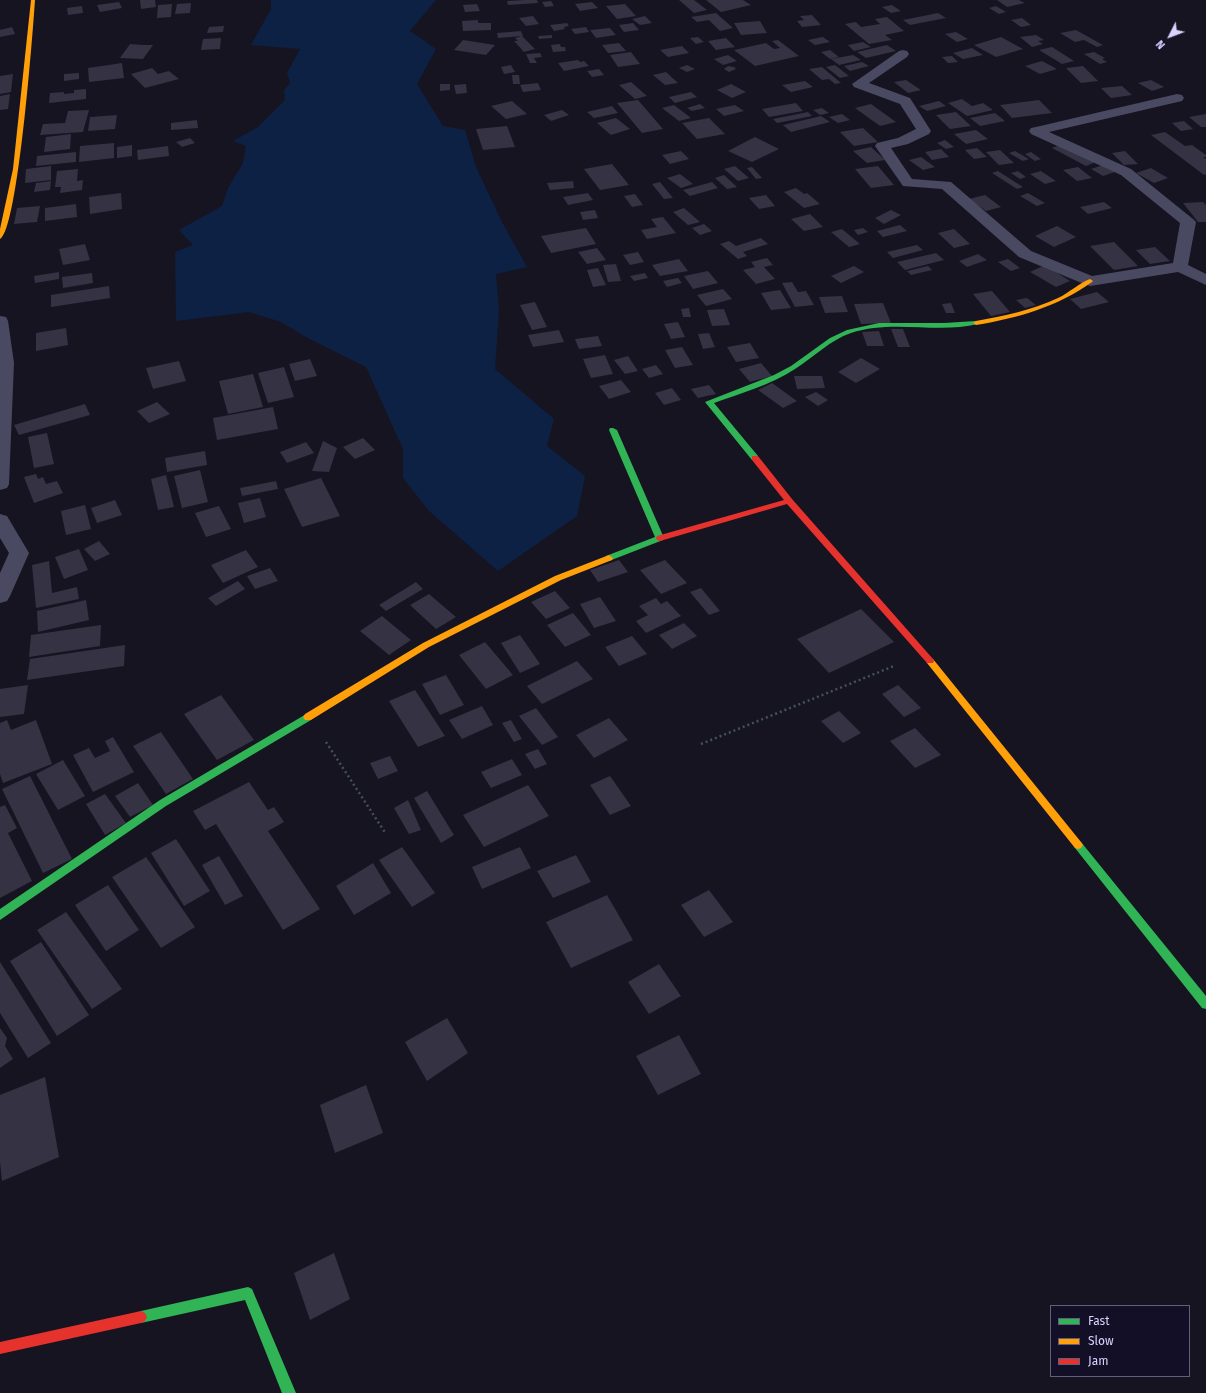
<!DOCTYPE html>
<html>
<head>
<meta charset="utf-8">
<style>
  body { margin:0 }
  #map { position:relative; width:1206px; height:1393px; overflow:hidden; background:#161421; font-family:"Fira Sans",sans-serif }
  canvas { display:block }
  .legend { position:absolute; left:1050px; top:1305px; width:140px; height:72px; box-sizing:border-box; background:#130f26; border:1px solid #625e7d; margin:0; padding:5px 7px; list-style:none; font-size:12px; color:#d9d4ff }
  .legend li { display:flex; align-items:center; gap:8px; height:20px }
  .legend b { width:20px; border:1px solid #625e7d }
  .north { position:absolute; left:1150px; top:16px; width:40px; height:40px; -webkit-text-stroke:3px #130f26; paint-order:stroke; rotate:228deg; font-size:11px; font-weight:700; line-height:16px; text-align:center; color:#d9d4ff }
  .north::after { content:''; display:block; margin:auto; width:14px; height:18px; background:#d9d4ff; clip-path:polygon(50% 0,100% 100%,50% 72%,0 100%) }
</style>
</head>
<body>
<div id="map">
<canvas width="1206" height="1393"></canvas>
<ul class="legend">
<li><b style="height:5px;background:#30b455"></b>Fast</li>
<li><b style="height:5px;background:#ff9f0a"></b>Slow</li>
<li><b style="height:5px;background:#e5322d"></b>Jam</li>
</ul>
<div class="north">N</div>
</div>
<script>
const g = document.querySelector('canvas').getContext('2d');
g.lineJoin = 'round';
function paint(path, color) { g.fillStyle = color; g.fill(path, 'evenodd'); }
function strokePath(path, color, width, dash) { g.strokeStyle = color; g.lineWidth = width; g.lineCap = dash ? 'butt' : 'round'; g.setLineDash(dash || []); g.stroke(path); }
paint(new Path2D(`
  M271 0H436L410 31 436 49 417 84 443 126 465 130 476 167 502 222 527 267 496 274 499 310 495 369 554 419 547 446 585 476 577 516 498 571 429 511 403 478V449L366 367 306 337 281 322 249 312 176 321 175 252 193 245 179 230 222 206 228 188 243 163 246 146 233 141 258 127 285 100 284 90 290 83 287 73 300 49 251 45 271 9Z`), '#0d2144');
paint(new Path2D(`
  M140 0H155L156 7 141 9Z
  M525 0H537L538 3 508 5 507 1Z
  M679 0H694L707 10 694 13Z
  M706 0H743L751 5 721 12Z
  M997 0H1019L1025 3 1007 7Z
  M551 1 554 6 545 7 542 2Z
  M119 2 122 8 100 12 97 5Z
  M592 2 598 8 580 11 575 4Z
  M191 3 190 13 175 14 177 4Z
  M172 4 171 17 157 18 158 5Z
  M477 4 480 11 465 12 463 5Z
  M625 4 636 16 617 19 606 6Z
  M892 5 901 11 891 13 882 7Z
  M82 6 83 13 68 15 67 8Z
  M996 6 1006 12 999 14 989 8Z
  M716 13 733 28 720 31 709 20 697 22 691 17Z
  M938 13 946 18 910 25 903 20Z
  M812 15 821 25 802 27 797 21 804 20 800 16Z
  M533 16 539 24 526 26 519 18Z
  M645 16 652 23 640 25 632 19Z
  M887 17 904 31 885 35 892 40 869 44 845 24 856 22 861 27 880 24 875 19Z
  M1022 18 1031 25 1021 27 1011 20Z
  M478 20V23H491V30L463 31 462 21Z
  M760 21 767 33 741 35 734 23Z
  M567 23 569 26 564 27 565 29 554 31 550 25Z
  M633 23 639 30 624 32 619 25Z
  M224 26 223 32 207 33 209 27Z
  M12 27 15 34 0 37V30Z
  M586 27 589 32 575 34 571 29Z
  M610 28 616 35 596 38 590 30Z
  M1076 30 1103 45 1097 47 1084 40 1075 42 1060 33Z
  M521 31 523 36 498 38 497 33Z
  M956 32 968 39 957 42 945 34Z
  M552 35V38L539 39 538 36Z
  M1036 35 1044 40 1038 41 1043 44 1032 47 1020 37Z
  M522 36 535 49 524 52 514 41H518L515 38Z
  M698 37 704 42 696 44 690 38Z
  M823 37 830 42 815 45 808 40Z
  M1001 37 1023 49 996 57 974 45Z
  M221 38 220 49 201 50 203 39Z
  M726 38 735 47 716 50 708 41Z
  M463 40 495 45 486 55 454 50Z
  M778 40 799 56 755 66 734 50 766 43 774 49 780 48 772 41Z
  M863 42 871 47 854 51 848 45Z
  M619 43 626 51 608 53 602 45Z
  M130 44 143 45H153L143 59 120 58Z
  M560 44 561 47H565L566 51 553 52 551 45Z
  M887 45 896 51 866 58 857 52Z
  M682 46 689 53 668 57 660 50Z
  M1052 47 1074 61 1062 64 1039 50Z
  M972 48 983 55 963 59 953 53Z
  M830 50 839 57 830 59 821 52Z
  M631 52 640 64 618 67 610 55Z
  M1094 52 1105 58 1102 59 1107 62 1100 64 1084 54Z
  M540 53 542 57 534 58 537 63H530L526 54Z
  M728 55 737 61 723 65 714 59Z
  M853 55 861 60 839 65 831 59Z
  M952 56 958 62 948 63 942 57Z
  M578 60 580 62 584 61 589 66 564 71 558 63Z
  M1042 61 1057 69 1040 74 1025 66Z
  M862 62 869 66 850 71 844 66Z
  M122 63 124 78 89 82 88 68Z
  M511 65 515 72 504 74 501 67Z
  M687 65 695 69 687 72 679 68Z
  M835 65 849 76 840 78 826 67Z
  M728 66 734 67 736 69 729 72 724 69Z
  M1083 66 1098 81 1081 83 1066 68Z
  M822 67 841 83 835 84 829 79 822 80 809 69Z
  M152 68 158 74 169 71 179 79 145 88 131 74Z
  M599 69 604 75 592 77 587 71Z
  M666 72 678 83 665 85 653 75Z
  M79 73V79L64 81V74Z
  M13 74 11 92 0 94V76Z
  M512 75H519L520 84H513Z
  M906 80 921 90 908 93 894 82Z
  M1151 80 1164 87 1152 91 1138 83Z
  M805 81 813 87 791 92 782 85Z
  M631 82 647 96 635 99 619 85Z
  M538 83 541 90 523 92 520 85Z
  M440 84H450V90L440 91Z
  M466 84 467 93 456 94 454 85Z
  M731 84 746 92 732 98 717 90Z
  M1122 86 1132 95 1111 98 1101 88Z
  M86 89V99L49 103 50 93 64 92V94L74 93V90Z
  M691 92 697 97 675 103 669 97Z
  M10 94 8 109 0 110V96Z
  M962 99 972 106 983 103 993 110 967 116 948 103Z
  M638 100 663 129 642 133 617 103Z
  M1039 100 1052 113 1012 118 1000 105Z
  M512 101 527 114 506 119 491 106Z
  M939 101 946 106 927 111 919 106Z
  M796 103 803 111 769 117 762 109Z
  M700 104 705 108 692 111 687 108Z
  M871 104 896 122 880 126 855 108Z
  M674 105 691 118 679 121 662 108Z
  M735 105 744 111 724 116 716 109Z
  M612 106 618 113 594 118 587 112Z
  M822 108 829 113 820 115 813 110Z
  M89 110 83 132 40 135 43 124 65 123 68 111Z
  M562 110 569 115 551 121 544 115Z
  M808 112 812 116 777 123 773 119Z
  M956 112 971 126 950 129 936 115Z
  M995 113 1005 121 980 126 970 118Z
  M842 114 850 120 838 123 829 117Z
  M1206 114V127H1201L1189 117Z
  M117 115 115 129 88 131 90 117Z
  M821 116 830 122 791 132 783 125Z
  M616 118 630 129 611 135 597 123Z
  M709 118 725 134 697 139 682 123Z
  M197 120 198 128 171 130V123Z
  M1184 121 1193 129 1181 131 1172 123Z
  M507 126 515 147 483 150 476 129Z
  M863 128 878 142 854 146 840 132Z
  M976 130 988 139 966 144 954 134Z
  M1165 132 1185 146 1192 145 1206 155V157H1203L1206 159V174L1204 175 1151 135Z
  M71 134 70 149 44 152 46 137Z
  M755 137 779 149 752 162 728 151Z
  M190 138 195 143 182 147 176 142Z
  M945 140 954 147 946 149 937 143Z
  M114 143V158L79 162 80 146Z
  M1063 144 1096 162 1086 166 1052 148Z
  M132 145V156L117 158V147Z
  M168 146 169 156 138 160 137 150Z
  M871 147 885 160 867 163 853 151Z
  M977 148 987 157 974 159 965 150Z
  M941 149 949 157 932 160 925 152Z
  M1000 150 1014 163 999 165 986 152Z
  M681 151 689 159 670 164 662 155Z
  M1015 151 1029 159 1023 161 1009 153Z
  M1125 151 1138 164 1124 165 1112 153Z
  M76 152V162L36 166 37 156Z
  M1031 152 1041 159 1035 161 1025 154Z
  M921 157 935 167 923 170 909 160Z
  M612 164 629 185 600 190 584 169Z
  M1103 165 1115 172 1103 176 1091 169Z
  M51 166V180L25 183 26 169Z
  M735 166 749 178 738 181 724 169Z
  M878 166 894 185 871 188 855 169Z
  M752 167 762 178 756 179 747 168Z
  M1078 167 1092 178 1077 181 1063 170Z
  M1151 168 1168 178 1154 183 1136 173Z
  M78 169 77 181 83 180 82 190 60 193 61 187H55L57 171Z
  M998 171 1023 187 1017 189 992 173Z
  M1018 171 1026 177 1020 179 1011 173Z
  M1041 171 1056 181 1045 184 1030 174Z
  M680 174 693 184 681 188 667 178Z
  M724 175 737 187 727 189 715 178Z
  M51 181 50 190 34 192 36 183Z
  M573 181 574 188 550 190 547 183Z
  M660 182 673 198 664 199 652 184Z
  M712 182 718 188 690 196 683 190Z
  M796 188 804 194 807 193 820 204 804 208 784 192Z
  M121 193 122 209 90 214 89 197Z
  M588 193 593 200 568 205 563 197Z
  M1028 193 1045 203 1037 206 1020 196Z
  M635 194 643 205 632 207 624 196Z
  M766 195 775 206 759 209 749 198Z
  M985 195 1001 207 986 211 969 199Z
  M1104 202 1112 208 1088 214 1080 207Z
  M1203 202 1206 205V222H1198L1183 203Z
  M76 204 77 217 45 221V208Z
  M40 206 37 222 14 224 17 208Z
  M684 208 700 222 688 225 673 212Z
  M595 210 598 218 583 220 580 212Z
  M891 210 901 215 884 224 875 218Z
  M810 214 823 227 804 231 791 219Z
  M663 217 676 233 647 239 641 230 657 227 651 219Z
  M704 224 712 231 700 235 692 228Z
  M900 225 907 231 883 237 877 231Z
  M1057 226 1076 237 1054 247 1035 236Z
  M586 228 596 244 551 253 541 236Z
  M863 228 868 232 858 235 854 230Z
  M842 229 860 244 849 247 831 232Z
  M954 229 970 244 954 248 938 233Z
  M761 238 768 244 743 252 747 256 738 259 720 244 729 241 736 246Z
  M1114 242 1138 266 1114 270 1090 246Z
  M85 244 90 260 63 265 59 249Z
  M917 245 923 250 893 258 887 252Z
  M1155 247 1170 261 1150 264 1136 250Z
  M597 248 606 260 587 264 578 252Z
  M638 252 644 262 630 265 623 255Z
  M936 253 944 260 905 270 897 262Z
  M978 254 987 260 967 267 959 261Z
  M767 258 773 265 764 267 775 279 756 284 743 270 755 267 751 262Z
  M679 259 688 271 660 276 652 265Z
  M1008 259 1020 268 1011 271 998 262Z
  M616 264 621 281 608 282 603 265Z
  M1045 265 1070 281 1056 287 1030 272Z
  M854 266 864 272 841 283 831 276Z
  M928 266 932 270 911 275 907 271Z
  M598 268 606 285 593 287 587 270Z
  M708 271 718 283 693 289 684 276Z
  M59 272V279L35 283 34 276Z
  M92 273 93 283 63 288 62 277Z
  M645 273 648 278 634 281 630 276Z
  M678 278 682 283 667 287 663 281Z
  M792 282 798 292 806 291 814 305 795 307 782 283Z
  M109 286 110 298 51 307V295Z
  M723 289 732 299 706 306 697 295Z
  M780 290 791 308 771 310 761 293Z
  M992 291 1010 312 991 316 973 294Z
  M1097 292 1109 302 1081 309 1070 299Z
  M842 296 848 312 825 313 819 297Z
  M1027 298 1036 305 1025 308 1016 300Z
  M535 302 547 327 532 330 520 305Z
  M883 303 891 323 861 324 854 304Z
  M951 303 955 313H946L942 304Z
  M689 308 691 317H683L681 309Z
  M724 309 730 325 712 326 707 310Z
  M678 322 685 337 671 339 664 324Z
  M66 328 68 345 36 351V333Z
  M891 329H903L910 347H898Z
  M559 330 564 342 533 347 528 335Z
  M879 331 884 346H867L862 332Z
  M709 333 715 347 703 349 698 334Z
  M598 336 602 346 579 349 575 339Z
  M750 343 759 358 736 362 727 347Z
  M682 347 693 365 675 368 665 350Z
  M605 355 613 374 591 378 583 359Z
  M628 356 638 371 625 374 614 360Z
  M861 358 880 369 856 383 838 372Z
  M310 359 317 376 295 381 289 364Z
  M179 361 186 381 153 389 146 368Z
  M761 363 772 376 750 382 739 369Z
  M656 365 663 374 649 378 642 369Z
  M284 367 294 397 268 403 258 373Z
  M253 374 263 407 228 414 219 381Z
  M794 376H822L825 388 797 389Z
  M621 380 631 392 609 399 599 386Z
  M772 383 797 401 783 408 758 390Z
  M709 385 716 394 698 398 691 389Z
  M672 388 681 400 664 405 655 393Z
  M816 392 828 400 818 406 805 397Z
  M157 402 170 414 149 423 137 411Z
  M85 404 90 415 19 435 14 425Z
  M273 407 278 429 217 440 213 418Z
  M47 433 54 464 34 468 28 437Z
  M363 438 375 450 355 459 343 447Z
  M323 441 337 448 329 472 312 471Z
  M306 442 314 453 287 463 280 452Z
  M205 451 207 465 167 472 165 458Z
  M200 470 208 502 182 508 174 476Z
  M36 474 38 479 43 477 46 484 57 481 63 493 34 503 24 477Z
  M166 475 174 507 158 510 151 479Z
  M321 478 340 516 302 527 284 489Z
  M276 481 278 489 242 496 240 488Z
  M260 498 266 517 244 523 238 503Z
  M115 500 122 515 97 523 91 508Z
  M85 505 91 529 66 535 61 511Z
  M219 506 231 529 206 537 195 513Z
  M99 541 110 554 95 561 84 549Z
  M79 549 88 570 64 579 55 557Z
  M246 550 258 567 223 583 211 565Z
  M619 560 628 572 598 582 590 570Z
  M665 560 687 583 661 594 640 570Z
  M49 561 52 593 77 587 79 599 36 608 32 565Z
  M270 568 278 581 255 589 247 576Z
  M238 581 245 589 216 606 208 598Z
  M416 582 423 589 386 611 379 605Z
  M701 588 720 611 709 615 690 592Z
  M555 591 570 608 546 619 531 602Z
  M429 594 456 617 436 629 410 605Z
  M600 597 616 621 594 628 580 604Z
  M656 598 661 604 667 601 681 616 646 633 636 621 648 615 639 606Z
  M86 600 89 620 38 632 37 611Z
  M861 609 894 642 829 673 797 639Z
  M573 613 591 635 565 647 547 625Z
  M382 616 411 640 389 655 360 631Z
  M684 623 697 636 672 649 659 635Z
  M101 625 100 646 29 657 31 635Z
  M520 635 540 664 520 673 501 643Z
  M632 636 647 654 619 666 605 647Z
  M485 642 513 675 486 689 459 655Z
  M125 645 124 666 27 680 30 659Z
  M577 661 593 679 542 704 527 686Z
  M446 675 464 705 440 715 422 684Z
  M28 685 24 714 0 717V689Z
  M898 685 921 708 904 717 882 694Z
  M415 690 445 736 418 747 389 701Z
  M221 695 254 740 217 760 184 714Z
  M482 706 493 725 462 739 449 720Z
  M536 708 558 737 542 745 519 716Z
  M839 711 861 733 843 743 821 721Z
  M609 718 628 740 594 758 576 735Z
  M7 720 11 730 36 720 52 764 3 783 0 774V723Z
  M511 720 522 739 514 742 502 723Z
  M915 728 941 755 915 768 890 741Z
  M161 732 193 779 166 794 133 746Z
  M113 737 134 772 93 792 73 755 89 748 95 758 110 751 105 741Z
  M538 749 547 764 535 769 525 754Z
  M390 756 398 771 378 779 370 763Z
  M512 759 522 775 491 788 481 772Z
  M63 760 85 796 58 810 36 774Z
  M30 776 72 859 43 873 2 789Z
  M610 776 631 806 610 815 590 785Z
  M249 782 268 810 274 807 284 822 268 831 320 909 283 930 216 824 205 830 193 811Z
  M138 783 153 805 130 817 115 796Z
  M528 785 549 816 484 847 463 815Z
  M427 791 454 835 441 843 414 798Z
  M105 794 126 823 105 835 86 804Z
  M408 800 421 830 409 834 394 808Z
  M5 805 17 828 8 833 32 881 0 898V807Z
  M176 839 210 891 184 906 151 853Z
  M402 847 435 893 412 907 379 860Z
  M520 847 531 868 482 889 472 867Z
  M576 855 591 882 553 898 537 871Z
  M219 856 243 896 225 905 202 865Z
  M146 857 195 927 161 948 112 877Z
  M373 863 391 893 354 915 336 886Z
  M108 885 139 930 106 951 75 905Z
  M709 890 733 922 704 937 681 905Z
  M607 895 633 940 571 968 546 922Z
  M66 912 122 989 92 1009 37 930Z
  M41 942 89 1015 57 1036 10 961Z
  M0 962 51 1043 28 1058 0 1013Z
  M659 964 681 996 649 1014 628 982Z
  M447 1018 468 1053 427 1081 405 1042Z
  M0 1028 7 1038 5 1046 13 1059 0 1068Z
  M679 1035 701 1074 658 1095 636 1056Z
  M45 1077 59 1157 2 1181 0 1162V1095Z
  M366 1085 383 1133 335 1153 320 1105Z
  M334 1253 350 1299 310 1320 294 1273Z`), '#343243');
strokePath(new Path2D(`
  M326 742 386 834
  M701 744 894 666`), '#44505f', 2.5, [2, 3]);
paint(new Path2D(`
  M903 50 907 51 909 54 907 57 869 83 910 98 931 131 929 134 908 144 891 148 912 179 951 182 1031 251 1092 276 1173 263 1180 223 1121 175 1031 134 1029 131 1031 128 1036 127 1177 94 1182 95 1184 98 1182 101 1049 132 1131 169 1193 219 1196 222 1188 265 1206 274V285L1178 272 1090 286 1084 284 1019 257 942 189 903 186 875 146 877 143 898 138 916 129 900 104 854 87 852 84 899 51Z
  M0 316 6 317 8 321 14 363 9 484 7 488 0 490Z
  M0 514 7 516 29 553 10 596 7 601 0 603V573L9 553 0 538Z`), '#4a4962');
paint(new Path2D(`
  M976 321 978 322V324C937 334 892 319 851 333 830 340 814 357 795 369 770 385 742 393 714 403L758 456V460H752L705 402 774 375 791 366 830 338 847 330 879 323H944Z
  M610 428H613L617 430 664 538 663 540 609 561 605 558 606 556 655 537 609 430Z
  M308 713 311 714 313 717 311 720 166 806 0 920V909L160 800Z
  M1078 841 1081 842 1206 996V1009L1202 1008 1075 848 1073 845 1075 842Z
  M248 1287 252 1289 296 1393H282L245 1300 141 1323 137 1321 135 1317 137 1313 141 1311Z`), '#30b455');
paint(new Path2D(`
  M31 0H35C33 30 18 231 0 239V229L13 169Z
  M1090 279 1093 281 1092 282C1057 307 1018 318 976 325L973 323 976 321C1004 316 1032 310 1058 298 1069 293 1079 283 1090 279Z
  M609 555 613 558 612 560 561 580 429 647 311 720H305L303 717 305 714 423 643 555 576Z
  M930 658 933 659 1081 842 1083 845 1081 848 1078 849 1075 848 927 663 926 661Z`), '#ff9f0a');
paint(new Path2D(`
  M752 456H758L792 499 933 659 934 661 933 663H927L787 504 660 541 657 540 656 538 657 536 784 500 752 460Z
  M141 1311 145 1313 147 1317 145 1321 141 1323 0 1354V1342Z`), '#e5322d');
</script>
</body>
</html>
